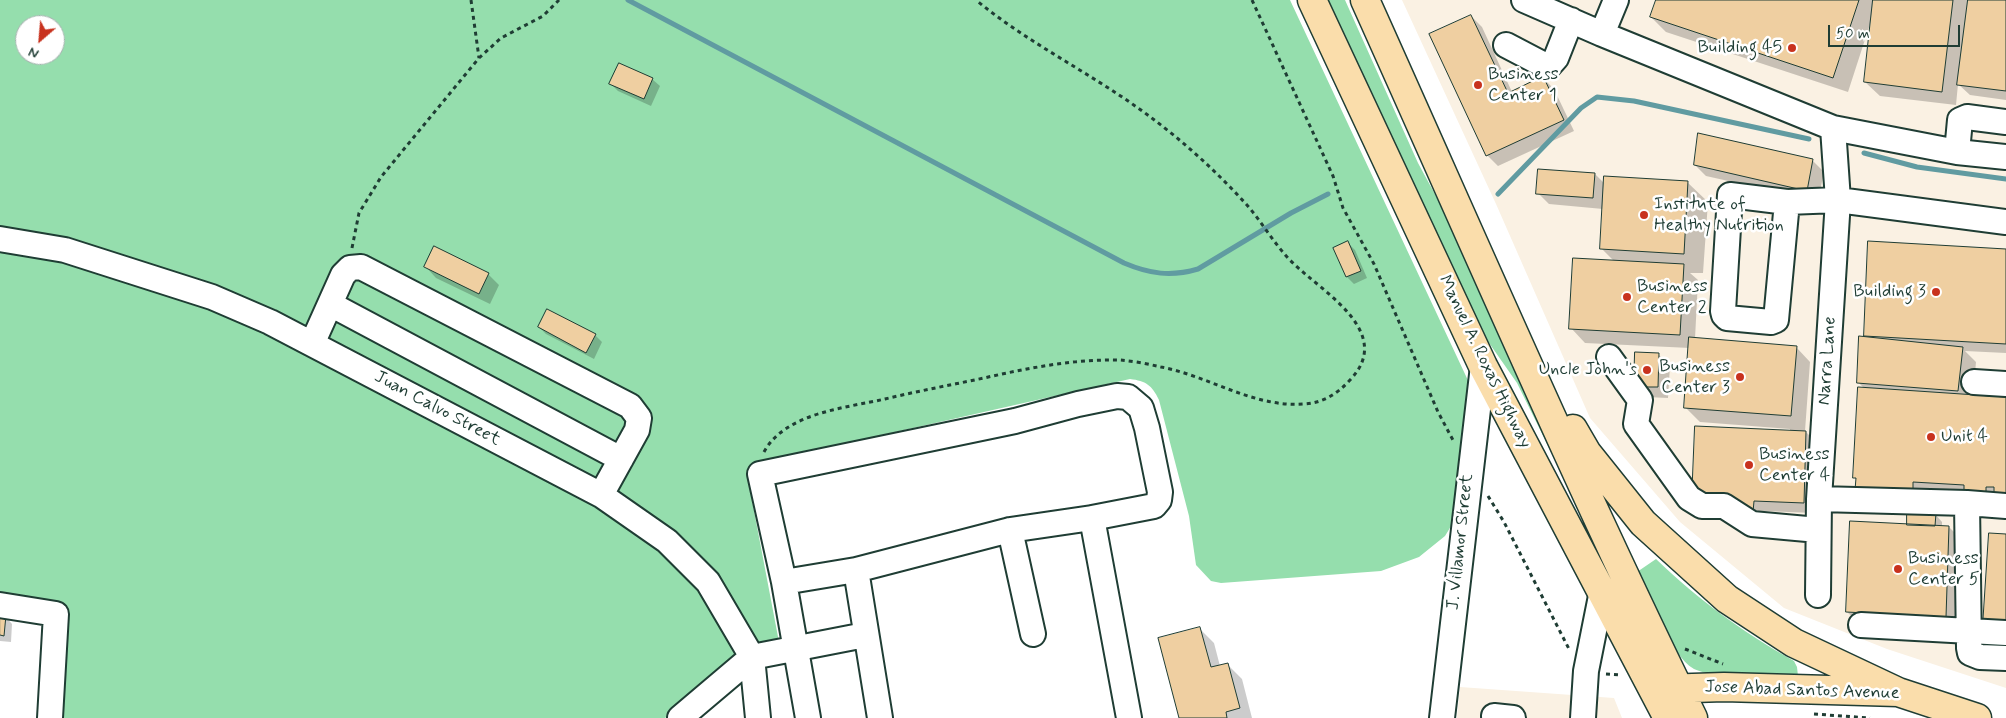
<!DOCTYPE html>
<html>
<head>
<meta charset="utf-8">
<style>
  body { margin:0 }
  #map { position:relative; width:2006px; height:718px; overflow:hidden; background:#fff; font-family:Mynerve,sans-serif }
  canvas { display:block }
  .north { position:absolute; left:15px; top:15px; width:50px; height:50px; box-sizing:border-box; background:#fff; border:1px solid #a5b1ae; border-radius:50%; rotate:207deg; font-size:14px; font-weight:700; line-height:20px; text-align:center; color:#1f3d34 }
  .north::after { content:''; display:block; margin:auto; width:18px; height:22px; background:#c8321e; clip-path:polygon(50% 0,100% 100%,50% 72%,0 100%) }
  .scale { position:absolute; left:1828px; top:25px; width:132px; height:22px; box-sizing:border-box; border:2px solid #1f3d34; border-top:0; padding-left:6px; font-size:15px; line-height:18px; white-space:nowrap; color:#1f3d34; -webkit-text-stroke:4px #fff; paint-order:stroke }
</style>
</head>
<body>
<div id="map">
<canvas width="2006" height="718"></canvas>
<div class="north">N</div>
<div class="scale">50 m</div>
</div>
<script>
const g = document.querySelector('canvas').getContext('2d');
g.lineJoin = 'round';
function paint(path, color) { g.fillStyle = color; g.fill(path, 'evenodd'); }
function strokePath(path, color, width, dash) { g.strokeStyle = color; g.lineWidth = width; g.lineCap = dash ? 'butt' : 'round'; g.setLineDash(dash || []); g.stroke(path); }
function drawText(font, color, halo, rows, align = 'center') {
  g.font = font + ' Mynerve,sans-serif'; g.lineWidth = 5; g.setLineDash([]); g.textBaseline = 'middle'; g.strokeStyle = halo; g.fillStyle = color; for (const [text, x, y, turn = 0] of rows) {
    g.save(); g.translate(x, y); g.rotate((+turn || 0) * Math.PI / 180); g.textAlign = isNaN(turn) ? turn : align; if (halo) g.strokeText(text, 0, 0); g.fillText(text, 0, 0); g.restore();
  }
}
paint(new Path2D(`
  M1402 0H2006V688L1887 649 1784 608 1680 522 1590 418 1496 204Z
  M1460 687 1614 698 1622 718H1457Z`), '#faf1e3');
paint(new Path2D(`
  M0 0H1290L1472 389 1456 518 1445 536 1419 557 1381 571 1221 583 1211 581 1196 565 1189 516 1159 400C1152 385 1146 381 1130 379L767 461 751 483V495L779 642 707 683 665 718H62L60 615 56 606 50 601 0 598ZM25 25H55V55H25Z
  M1326 0H1345L1418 163 1455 231 1557 456 1554 458 1517 383 1487 340Z
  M1656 559C1700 601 1741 631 1794 661L1797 667 1798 676C1772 675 1715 679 1694 669 1687 665 1682 659 1678 653L1637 572Z`), '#95dead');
paint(new Path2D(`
  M1657 0H2006V100L1970 95 1958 84 1956 105 1880 96 1865 82 1871 21 1848 92 1666 32 1651 17Z
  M1471 16 1482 27 1512 92 1543 78 1554 89 1574 131 1498 166 1487 155Z
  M652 79 660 86 651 106 618 91 611 84Z
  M1699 135 1813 161 1824 172 1818 201 1706 176 1695 165Z
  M1595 174 1605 184 1687 182 1708 202 1703 273H1690L1698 280 1695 339 1796 347 1810 362 1805 431 1817 443 1814 513 1764 511V523L1705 509 1790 431V429L1700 422 1685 407 1690 348 1585 343 1571 328 1615 262 1601 248 1603 209 1549 204 1538 193Z
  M1348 243 1355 250 1367 278 1354 284 1347 277Z
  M2006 250V353L1965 351 1976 362 1973 396 2006 399V506L1857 480 1854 477 1865 389 1858 382 1868 338 1865 335Z
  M426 267 488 274 499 285 490 304 436 278Z
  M539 327 595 335 602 342 594 359 546 334Z
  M1659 355 1670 366 1668 398 1646 397 1635 386Z
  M1935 514 1942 522V527H1949L1963 541 1960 630 1862 626 1847 612 1908 525Z
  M0 616H5L12 624 11 642 0 641Z
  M1200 629 1214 643 1220 666 1228 665 1242 679 1252 718H1180Z`), '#0003');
strokePath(new Path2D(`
  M628 0 1124 263C1150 274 1171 277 1198 269L1291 213 1328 194
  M1864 153 1917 167 2006 179
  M1498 194 1581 108 1597 97 1634 101 1809 139`), '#609ba1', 5);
const building = new Path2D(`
  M1656 0H1859L1833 78 1650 17Z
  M1873 0H1953L1942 92 1864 82Z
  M1968 0H2006V91L1957 85Z
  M1471 15 1508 93 1543 76 1564 120 1486 156 1429 34Z
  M619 63 653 78 644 99 609 84Z
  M1698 133 1813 159 1807 191 1694 165Z
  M1538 169 1595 173 1593 198 1536 194Z
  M1604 176 1688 181 1684 254 1600 249Z
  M1348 241 1361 271 1346 277 1333 248Z
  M1868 241 2006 249V344L1864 336Z
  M434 246 489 273 479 294 424 267Z
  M1573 258 1684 264 1680 335 1569 329Z
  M547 309 596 334 586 353 538 327Z
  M1859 336 1963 347 1958 391 1857 383Z
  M1689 337 1797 346 1791 416 1684 408Z
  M1635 352 1659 353 1658 387H1634Z
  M1858 387 2006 397V497L1994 496V487H1986V496L1964 495V485L1913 482V493L1855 490 1856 478H1853Z
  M1695 426 1806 431 1804 503 1754 501 1753 512H1737V500L1692 499Z
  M1907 512 1936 513 1935 526 1907 525Z
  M1850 521 1949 526 1946 617 1846 612Z
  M1989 533 2006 534V627L1983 625Z
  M0 615H6L4 636 0 635Z
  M1200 627 1211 667 1228 663 1240 708 1226 712 1227 718H1179L1158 638Z`);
paint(building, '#efcfa1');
strokePath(building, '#1f3d34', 1);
const minor = new Path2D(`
  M1524 0 1602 34 1833 128 1957 152 2006 157
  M1602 34 1616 0
  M1506 45 1548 67 1556 58 1571 20
  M1957 152 1960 120 1967 117 2006 122
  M1787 202 1776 320 1771 322 1727 318 1724 315 1723 311 1730 195 1787 202 1838 200 2006 222
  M0 239 65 250 212 297 270 322 601 495 667 541 708 582 752 657 758 718
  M330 304 621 459
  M312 344 343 275 350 268 361 267 630 406 639 418 637 430 601 495
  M1609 357 1640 400 1636 424 1689 498 1702 506H1724L1752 524 1818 530
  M1974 382 2006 384
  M1819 499 1967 503 2006 506
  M1967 503 1969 648 1970 653 1980 657 2006 658
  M1010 530 1033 634
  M856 570 880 718
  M784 582 856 570 1010 530 1092 518 1129 718
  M1818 595 1819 499 1838 200 1833 128
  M0 605 56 614 50 718
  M1861 625 2006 633
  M1494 716 1513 718
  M680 718 752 657 865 635
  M808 718 784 582 760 474 1015 421 1078 404 1117 396 1128 397 1141 408 1147 428 1160 492 1159 500 1154 506 1092 518
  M1442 718 1483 366
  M1583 718 1586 671 1602 591`);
const major = new Path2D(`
  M1312 0 1483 366 1668 718
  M1365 0C1473 240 1577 482 1693 718
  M1573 429 1587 453 1643 523 1727 599 1794 643 1898 692
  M1662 689 1724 687 1898 692 1977 718`);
strokePath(minor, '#1f3d34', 28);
strokePath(major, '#1f3d34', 31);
strokePath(new Path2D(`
  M471 0 479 58
  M1252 0 1333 176 1343 208 1374 264 1438 412 1454 442
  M352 248 359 213 381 177 479 58 501 38 543 16 559 0
  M764 452C785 413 845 408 885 399 918 391 951 385 984 378 1028 368 1074 359 1120 360 1133 361 1148 364 1161 367 1209 376 1254 408 1304 404 1323 403 1337 394 1350 380 1395 333 1324 293 1294 264 1275 246 1263 223 1246 204 1217 172 1183 141 1149 116 1093 74 1029 44 976 0
  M1488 496 1504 522 1569 649
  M1685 649 1723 664
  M1606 674 1620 675
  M1814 714 1870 718`), '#1f3d34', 3, [4, 4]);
strokePath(minor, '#fff', 24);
strokePath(major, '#faddab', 28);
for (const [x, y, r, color] of [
  [1792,48,5,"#c8321e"],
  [1478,85,5,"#c8321e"],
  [1644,215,5,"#c8321e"],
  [1936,292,5,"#c8321e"],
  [1627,297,5,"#c8321e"],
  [1647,370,5,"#c8321e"],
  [1740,377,5,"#c8321e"],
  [1931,437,5,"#c8321e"],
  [1749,465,5,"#c8321e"],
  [1898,569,5,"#c8321e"]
]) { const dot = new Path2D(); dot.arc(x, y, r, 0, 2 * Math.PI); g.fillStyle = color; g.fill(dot); strokePath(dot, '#fff', 2); }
drawText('18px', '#1f3d34', '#fff', [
  ["Building 45",1782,48,"right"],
  ["Business",1488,75],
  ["Center 1",1488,96],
  ["Institute of",1654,205],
  ["Healthy Nutrition",1654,226],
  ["Business",1637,287],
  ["Center 2",1637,308],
  ["Building 3",1926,292,"right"],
  ["Business",1730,367,"right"],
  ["Center 3",1730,388,"right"],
  ["Uncle John's",1637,370,"right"],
  ["Unit 4",1941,437],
  ["Business",1759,455],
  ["Center 4",1759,476],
  ["Business",1908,559],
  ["Center 5",1908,580]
], 'left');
drawText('18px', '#1f3d34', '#fff', [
  ["Narra Lane",1828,361,-86],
  ["Manuel A. Roxas Highway",1484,362,64],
  ["Juan Calvo Street",437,409,28],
  ["J. Villamor Street",1461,542,-84],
  ["Jose Abad Santos Avenue",1802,691,2]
]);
</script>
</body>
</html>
